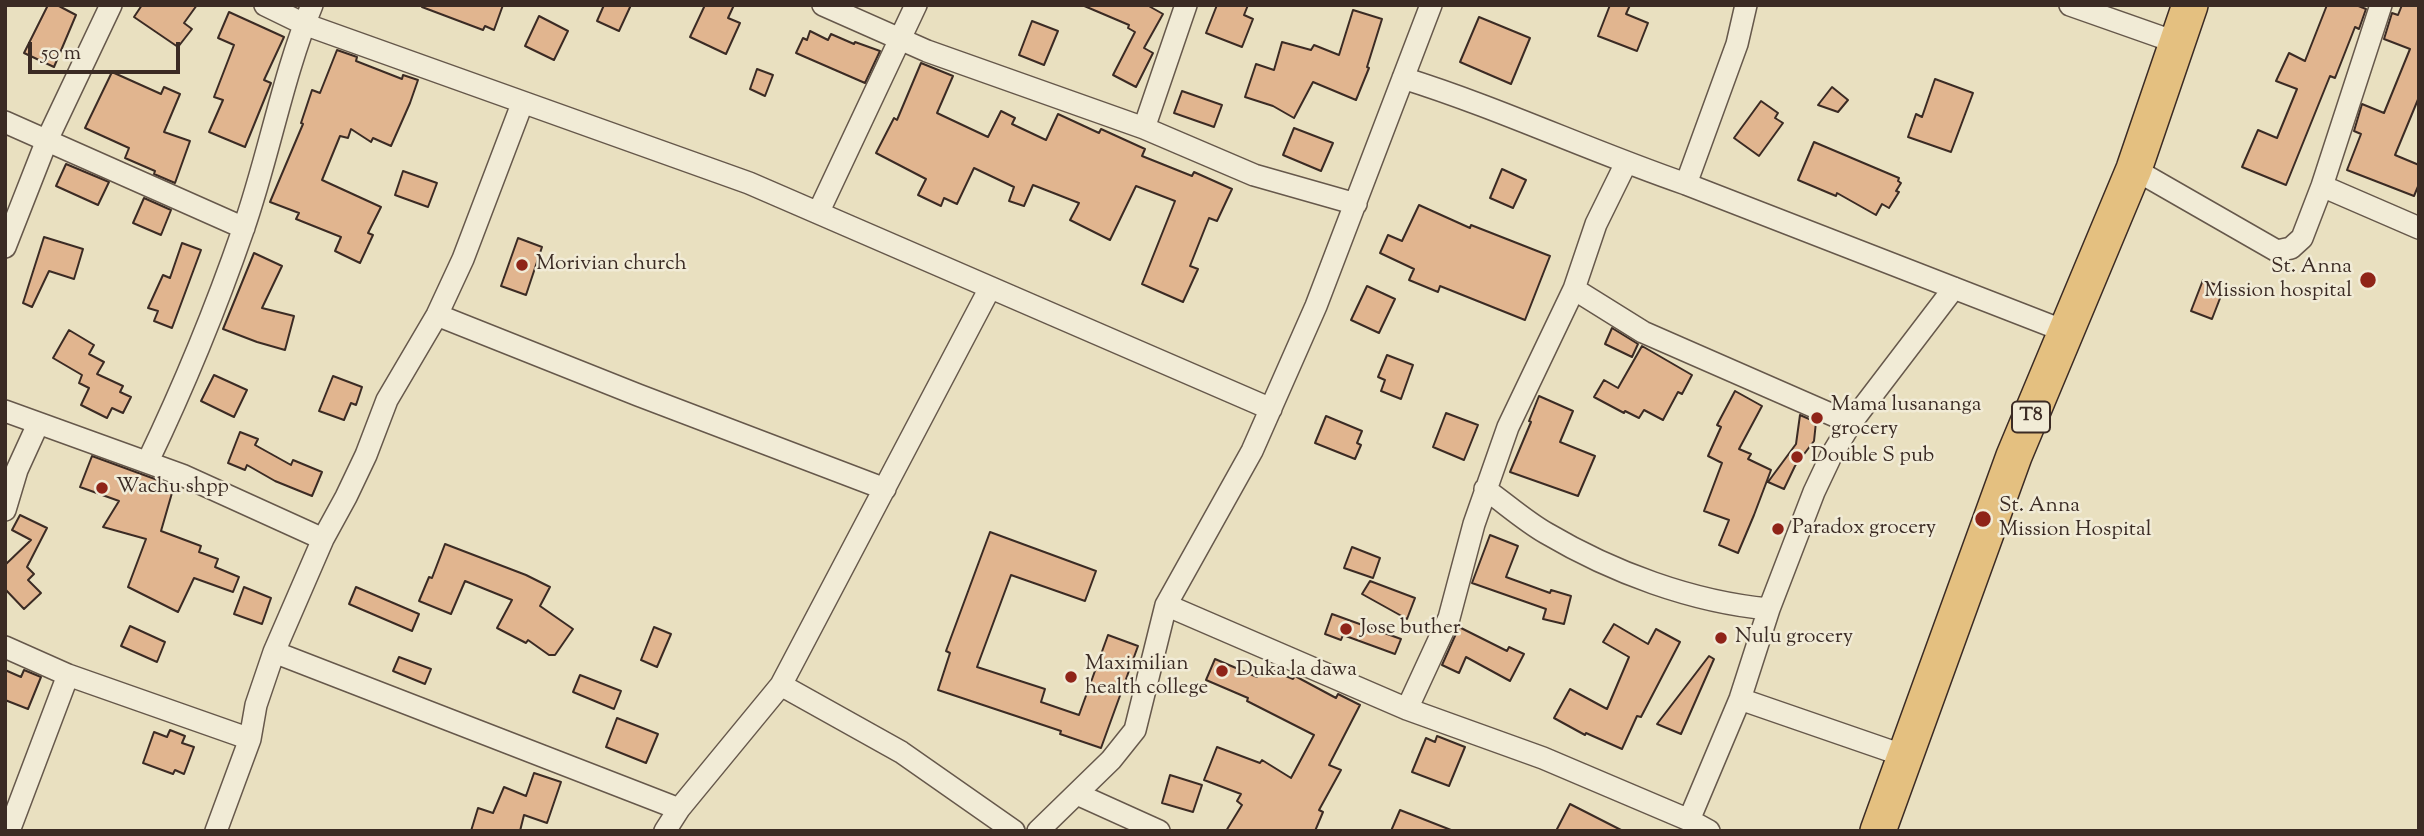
<!DOCTYPE html>
<html>
<head>
<meta charset="utf-8">
<style>
  body { margin:0 }
  #map { position:relative; width:2424px; height:836px; overflow:hidden; background:#e9e0c0; font-family:"Sorts Mill Goudy",serif }
  canvas { display:block }
  .frame { position:absolute; inset:0; border:7px solid #3b2b24; pointer-events:none }
  .scale { position:absolute; left:28px; top:42px; width:152px; height:32px; box-sizing:border-box; border:4px solid #3b2b24; border-top:0; padding-left:9px; font-size:21px; line-height:24px; white-space:nowrap; color:#3b2b24; -webkit-text-stroke:5px #f1ebd6; paint-order:stroke }
</style>
</head>
<body>
<div id="map">
<canvas width="2424" height="836"></canvas>
<div class="frame"></div>
<div class="scale">50 m</div>
</div>
<script>
const g = document.querySelector('canvas').getContext('2d');
g.lineJoin = 'round';
function paint(path, color) { g.fillStyle = color; g.fill(path, 'evenodd'); }
function strokePath(path, color, width, dash) { g.strokeStyle = color; g.lineWidth = width; g.lineCap = dash ? 'butt' : 'round'; g.setLineDash(dash || []); g.stroke(path); }
function drawText(font, color, halo, rows, align = 'center') {
  g.font = font + ' "Sorts Mill Goudy",serif'; g.lineWidth = 5; g.setLineDash([]); g.textBaseline = 'middle'; g.strokeStyle = halo; g.fillStyle = color; for (const [text, x, y, turn = 0] of rows) {
    g.save(); g.translate(x, y); g.rotate((+turn || 0) * Math.PI / 180); g.textAlign = isNaN(turn) ? turn : align; if (halo) g.strokeText(text, 0, 0); g.fillText(text, 0, 0); g.restore();
  }
}
const building = new Path2D(`
  M48 5H57L76 15 54 67 24 53Z
  M142 5H197L184 23 192 29 178 47 134 17Z
  M423 5H503L494 30 485 26 483 30 422 7Z
  M604 5H631L619 31 597 21Z
  M705 5H734L728 18 740 23 726 54 690 37Z
  M1082 5H1147L1163 14 1144 48 1153 53 1136 87 1113 75 1135 32 1128 28 1129 25Z
  M1217 5H1248L1244 15 1253 19 1242 47 1206 33Z
  M1610 5H1630L1626 14 1648 23 1637 51 1598 36Z
  M2327 5H2356L2366 9 2359 29 2355 27 2335 78 2330 76 2286 185 2242 167 2258 130 2277 138 2297 89 2276 81 2289 53 2305 61Z
  M2402 5H2419V97L2395 155 2419 165V184L2414 196 2347 170 2361 134 2354 131 2362 104 2384 113 2410 49 2384 39 2392 13 2398 15Z
  M1353 10 1382 19 1367 67 1369 68 1356 100 1313 82 1294 118 1273 106 1245 97 1256 64 1274 70 1282 42 1311 50 1314 45 1339 55Z
  M229 12 284 37 264 80 271 83 245 147 209 132 223 100 214 97 234 45 218 38Z
  M539 16 568 31 554 60 525 46Z
  M1479 17 1530 38 1511 84 1460 62Z
  M1032 21 1058 31 1044 65 1019 55Z
  M810 31 828 40 831 34 854 44 855 42 880 51 865 83 796 53 803 38 807 40Z
  M337 50 357 57 356 61 402 79 403 75 418 80 410 103 391 146 373 138 371 142 351 129 348 138 340 136 322 180 381 207 368 233 373 235 360 263 335 251 341 237 296 219 299 213 270 202 303 124 301 123 312 90 320 93Z
  M921 63 953 76 937 113 988 137 1001 111 1015 118 1012 124 1046 140 1058 114 1099 133 1101 129 1145 149 1142 156 1192 176 1194 172 1232 189 1217 221 1209 218 1190 266 1198 269 1183 302 1142 284 1175 201 1136 186 1110 240 1070 220 1079 203 1033 185 1024 206 1009 201 1014 187 974 168 957 204 944 198 941 206 918 195 926 179 876 153 894 118 897 120Z
  M757 69 773 75 765 96 750 89Z
  M112 72 161 94 164 87 180 94 164 132 190 141 175 183 154 174 155 171 125 158 129 148 85 128Z
  M1935 79 1973 93 1951 152 1908 137 1916 114 1922 117Z
  M1832 87 1848 100 1838 112 1818 105Z
  M1182 91 1222 105 1214 127 1174 113Z
  M1761 101 1778 113 1775 118 1783 123 1759 156 1734 138Z
  M1294 128 1333 143 1321 171 1283 155Z
  M1814 142 1899 178 1898 181 1901 183 1896 191 1899 192 1889 208 1882 204 1876 215 1837 193 1836 196 1798 180Z
  M66 164 109 182 98 205 56 186Z
  M1502 169 1526 180 1513 208 1490 198Z
  M403 171 437 183 428 207 395 195Z
  M144 198 171 210 161 235 133 223Z
  M1419 205 1470 228 1471 225 1550 256 1525 320 1440 286 1438 292 1409 280 1414 269 1380 253 1388 235 1402 241Z
  M44 237 83 249 74 279 49 271 32 307 23 303Z
  M518 238 542 247 526 295 501 286Z
  M182 243 201 250 172 328 154 321 158 311 148 308 163 275 170 278Z
  M254 253 282 266 262 308 294 316 285 350 257 342 223 329Z
  M2203 280 2224 288 2212 319 2191 311Z
  M1367 286 1395 299 1379 333 1351 320Z
  M1612 328 1638 344 1632 357 1605 344Z
  M69 330 94 345 89 354 104 362 97 374 123 386 120 392 131 397 123 413 112 408 107 418 81 405 89 388 79 383 82 375 53 358Z
  M1642 346 1692 375 1682 394 1678 392 1663 420 1644 410 1639 418 1625 411 1624 413 1594 397 1604 380 1618 388Z
  M1387 355 1413 365 1401 399 1381 391 1385 380 1378 377Z
  M214 375 247 390 234 417 201 401Z
  M333 376 362 387 356 405 351 403 344 420 319 411Z
  M1735 391 1762 406 1739 449 1751 454 1748 459 1771 470 1754 515 1738 553 1719 545 1729 520 1704 511 1722 463 1708 456 1721 427 1717 425Z
  M1539 396 1573 411 1560 442 1595 456 1578 496 1510 472 1531 422 1529 421Z
  M1446 413 1478 425 1464 460 1433 447Z
  M1800 415 1816 422 1814 441 1795 466 1784 489 1768 482 1796 444Z
  M1326 416 1362 431 1357 443 1361 445 1355 459 1315 443Z
  M240 432 258 439 255 445 291 465 293 460 322 472 312 496 275 481 247 465 245 470 228 463Z
  M92 456 174 486 161 531 201 546 199 552 218 559 215 567 239 577 233 592 194 578 178 612 128 587 146 539 103 527 119 501 80 487Z
  M20 515 47 528 27 567 34 574 28 580 41 593 24 609 5 589V565L31 540 12 530Z
  M990 532 1096 571 1085 601 1011 575 977 667 1045 689 1041 702 1079 715 1108 635 1138 646 1101 748 1060 734 1061 731 938 690 950 653 946 651Z
  M1490 535 1518 546 1506 577 1550 593 1551 590 1571 596 1564 624 1543 619 1546 609 1472 583Z
  M445 544 526 575 550 587 540 606 573 629 555 655H549L528 640 526 643 497 628 512 600 465 581 451 614 419 601 429 577 432 578Z
  M1352 547 1380 558 1373 578 1344 568Z
  M1370 581 1415 598 1407 619 1362 594Z
  M244 587 271 598 262 624 234 614Z
  M356 587 419 614 412 631 349 604Z
  M1332 614 1401 639 1395 654 1343 635 1341 640 1325 634Z
  M1614 624 1648 644 1656 629 1680 642 1641 717 1637 716 1622 749 1586 733 1585 735 1554 718 1570 689 1607 709 1629 657 1603 642Z
  M130 626 165 642 157 662 121 646Z
  M654 627 671 634 657 667 641 660Z
  M1459 627 1507 651 1509 647 1524 654 1510 681 1466 657 1459 673 1442 665Z
  M1709 656 1714 659 1681 734 1657 724Z
  M399 657 431 669 425 684 393 671Z
  M1215 659 1257 677 1262 666 1293 679 1295 676 1336 698 1338 694 1360 705 1329 765 1341 770 1319 810 1323 812 1315 831H1226L1242 805 1237 801 1241 794 1204 780 1217 747 1260 763 1262 760 1291 778 1314 735 1247 701 1248 698 1206 680Z
  M5 670 21 677 24 670 41 677 28 709 5 700Z
  M580 675 621 691 614 709 573 692Z
  M617 718 658 734 646 763 606 747Z
  M170 730 185 736 182 743 194 747 184 774 175 770 173 774 143 763 154 732 167 737Z
  M1437 736 1465 747 1449 786 1412 772 1426 738 1435 742Z
  M534 773 561 782 547 823 524 815 520 831H471L478 808 493 813 504 787 526 796Z
  M1170 775 1202 785 1193 812 1162 803Z
  M1570 804 1623 831H1556Z
  M1400 810 1451 830 1450 831H1391Z`);
paint(building, '#e1b58f');
strokePath(building, '#3b2b24', 2);
const minor = new Path2D(`
  M265 5 304 24 749 183 1271 409
  M823 5 927 51 1144 128 1254 175 1356 204
  M2070 5 2178 43
  M1403 78C1499 108 1590 151 1686 184L2067 332
  M5 122 244 228
  M1144 128 1186 5
  M2134 169 2277 251 2291 248 2302 238 2322 186 2381 5
  M1686 184 1737 44 1746 5
  M2322 186 2419 228
  M819 211 916 5
  M5 247 47 140 111 5
  M1574 289 1643 332 1851 423
  M437 315 638 395 885 489
  M5 411 182 475 323 539
  M148 461C184 386 216 308 243 230 269 156 282 78 312 5
  M1485 489C1505 503 1525 521 1546 533 1612 572 1692 602 1769 609
  M5 510 17 470 38 424
  M1166 605 1407 709 1543 758 1689 820 1709 831
  M5 647 68 675 250 739 256 705 274 652 323 539 346 497 366 455 387 400 437 315 463 259 522 104
  M274 652 679 809 781 685 990 288
  M781 685 901 752 1014 831
  M1740 699 1905 756
  M1407 709 1449 618 1474 524 1508 427 1574 289 1596 224 1626 163
  M1077 794 1159 831
  M1689 820 1740 699 1769 609 1814 492 1831 456 1851 423 1954 288
  M9 831 68 675
  M216 831 250 739
  M665 831 679 809
  M1038 831 1111 760 1135 730 1166 605 1252 451 1316 306 1431 5`);
const trunk = new Path2D(`
  M1878 831 2014 456 2134 169 2190 5`);
strokePath(minor, '#66584b', 24);
strokePath(trunk, '#3b2b24', 38);
strokePath(minor, '#f1ebd6', 21);
strokePath(trunk, '#e4c080', 35);
for (const [x, y, r, color] of [
  [522,265,7,"#8f2418"],
  [2368,280,9,"#8f2418"],
  [1817,418,7,"#8f2418"],
  [1797,457,7,"#8f2418"],
  [102,488,7,"#8f2418"],
  [1983,519,9,"#8f2418"],
  [1778,529,7,"#8f2418"],
  [1346,629,7,"#8f2418"],
  [1721,638,7,"#8f2418"],
  [1222,671,7,"#8f2418"],
  [1071,677,7,"#8f2418"]
]) { const dot = new Path2D(); dot.arc(x, y, r, 0, 2 * Math.PI); g.fillStyle = color; g.fill(dot); strokePath(dot, '#f1ebd6', 2.5); }
for (const [x, y, w] of [
  [2031,417,38]
]) { const box = new Path2D(); box.roundRect(x - w / 2, y - 15.5, w, 31, 5); g.fillStyle = '#f1ebd6'; g.fill(box); strokePath(box, '#3b2b24', 2); }
drawText('bold 19px', '#3b2b24', null, [
  ["T8",2031,417]
]);
drawText('21px', '#3b2b24', '#f1ebd6', [
  ["Morivian church",536,265],
  ["St. Anna",2352,268,"right"],
  ["Mission hospital",2352,292,"right"],
  ["Mama lusananga",1831,406],
  ["grocery",1831,430],
  ["Double S pub",1811,457],
  ["Wachu shpp",116,488],
  ["St. Anna",1999,507],
  ["Mission Hospital",1999,531],
  ["Paradox grocery",1792,529],
  ["Jose buther",1360,629],
  ["Nulu grocery",1735,638],
  ["Maximilian",1085,665],
  ["health college",1085,689],
  ["Duka la dawa",1236,671]
], 'left');
</script>
</body>
</html>
